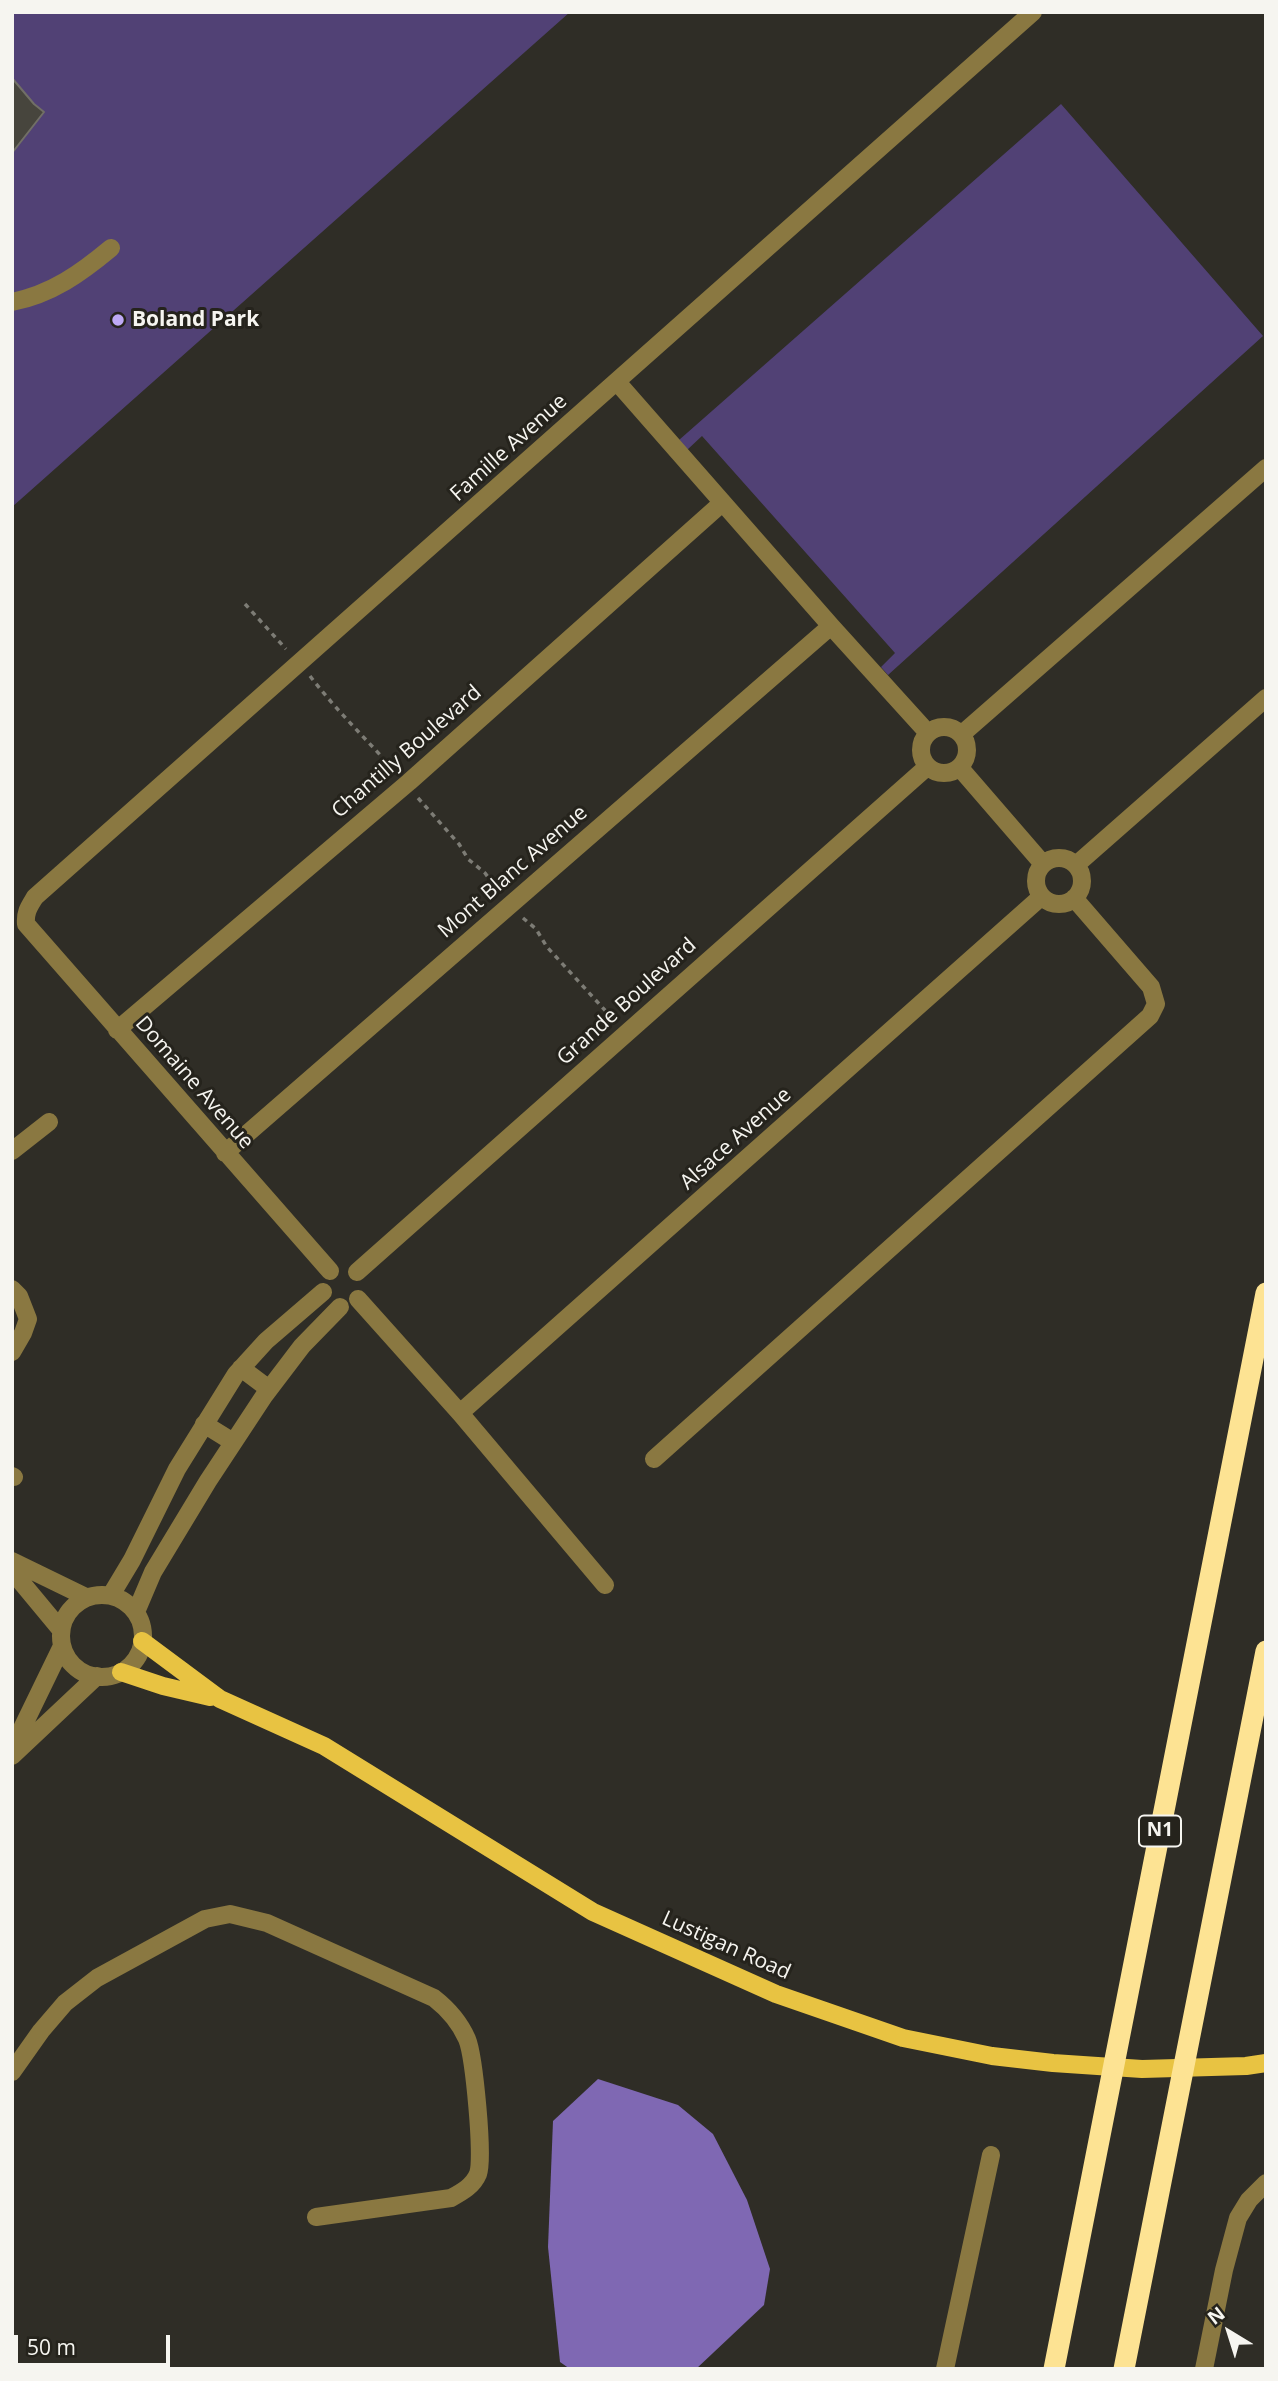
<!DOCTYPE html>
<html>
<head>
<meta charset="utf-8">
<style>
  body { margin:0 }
  #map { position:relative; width:1278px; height:2381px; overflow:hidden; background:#2f2d26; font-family:"Open Sans",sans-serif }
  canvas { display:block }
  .frame { position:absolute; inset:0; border:14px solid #f6f5f0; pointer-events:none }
  .north { position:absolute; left:1194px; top:2297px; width:70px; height:70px; -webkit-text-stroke:5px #25231c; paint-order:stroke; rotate:322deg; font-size:19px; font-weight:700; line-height:28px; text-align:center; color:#f6f5f0 }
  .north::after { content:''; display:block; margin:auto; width:24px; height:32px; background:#f6f5f0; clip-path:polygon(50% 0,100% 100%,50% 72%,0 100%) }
  .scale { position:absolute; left:14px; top:2335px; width:156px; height:32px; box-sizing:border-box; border:4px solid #f6f5f0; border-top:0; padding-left:9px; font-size:21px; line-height:24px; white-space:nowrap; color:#f6f5f0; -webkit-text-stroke:5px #25231c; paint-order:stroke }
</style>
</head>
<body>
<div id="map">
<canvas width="1278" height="2381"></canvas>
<div class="frame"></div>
<div class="north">N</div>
<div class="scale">50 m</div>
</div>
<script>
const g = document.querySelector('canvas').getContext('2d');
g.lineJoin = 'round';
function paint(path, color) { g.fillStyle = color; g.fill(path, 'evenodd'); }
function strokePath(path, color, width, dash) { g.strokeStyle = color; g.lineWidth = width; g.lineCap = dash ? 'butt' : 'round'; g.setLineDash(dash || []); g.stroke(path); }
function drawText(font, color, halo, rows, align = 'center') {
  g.font = font + ' "Open Sans",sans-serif'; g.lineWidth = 6; g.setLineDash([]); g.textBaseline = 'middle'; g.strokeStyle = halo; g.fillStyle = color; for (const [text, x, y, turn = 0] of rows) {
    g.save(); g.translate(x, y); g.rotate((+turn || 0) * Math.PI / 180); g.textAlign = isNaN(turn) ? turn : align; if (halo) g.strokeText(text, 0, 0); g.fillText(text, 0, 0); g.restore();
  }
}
paint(new Path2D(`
  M12 12H570L12 507Z
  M1061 104 1263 336 888 675 881 667 895 653 702 436 687 450 679 440Z`), '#514175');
paint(new Path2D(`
  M598 2079 678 2105 713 2134 747 2200 770 2269 764 2305 696 2369H570L560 2362 548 2247 553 2121Z`), '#7f68b3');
const building = new Path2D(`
  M12 78 34 104 44 112 12 153Z`);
paint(building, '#47453d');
strokePath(building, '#716f66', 2);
strokePath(new Path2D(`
  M245 604 286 649
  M310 676C336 710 366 739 395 771
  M418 798 459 844 468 859 485 873 499 892
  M523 918 536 929 547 947 613 1019`), '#7d7c75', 3.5, [5, 5]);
strokePath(new Path2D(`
  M12 302C52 294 81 273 111 248
  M617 382 831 626 928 733
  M921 750a23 23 0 1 1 46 0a23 23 0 1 1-46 0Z
  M962 734 1266 468
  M960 768 1043 864
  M1036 881a23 23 0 1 1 46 0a23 23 0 1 1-46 0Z
  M1076 865 1266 698
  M117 1030 409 782 722 503
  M12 1151 49 1122
  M225 1153 831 626
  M330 1271 26 924C25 912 29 907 35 897L1033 12
  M357 1272 927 767
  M12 1289 19 1296 28 1319 23 1333 12 1352
  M358 1299 460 1413 605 1585
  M241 1368 269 1389
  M460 1413 1041 897
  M204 1424 233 1442
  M654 1459 1150 1016 1156 1004 1151 987 1074 898
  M12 1476 14 1477
  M12 1561 86 1597
  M12 1571 61 1630
  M111 1595 132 1560 177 1469 236 1374 266 1341 323 1292
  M61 1636a41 41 0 1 1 82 0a41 41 0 1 1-82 0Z
  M136 1612 153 1572 208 1481 264 1396 302 1346 340 1307
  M12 1749 62 1646
  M12 1756 97 1676
  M12 2072 41 2031 65 2003 97 1978 205 1919 230 1914 267 1923 434 1998C448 2009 460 2023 467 2039 474 2056 484 2158 478 2174 473 2186 462 2192 451 2198L316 2217
  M945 2369 991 2155
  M1204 2369 1224 2270 1238 2218 1249 2200 1266 2183`), '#8a7841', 18);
strokePath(new Path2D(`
  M142 1641 220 1699 324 1746 593 1912 776 1994 903 2038 992 2056 1053 2063 1142 2069 1246 2066 1266 2063
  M121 1672 163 1686 210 1697`), '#e8c342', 18);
strokePath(new Path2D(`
  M1054 2369 1266 1293
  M1124 2369 1266 1651`), '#fde393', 21);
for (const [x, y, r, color] of [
  [118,320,7,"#bea9f5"]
]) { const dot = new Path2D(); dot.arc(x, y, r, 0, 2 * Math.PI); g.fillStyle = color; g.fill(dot); strokePath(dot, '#25231c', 2.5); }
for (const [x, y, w] of [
  [1160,1831,42]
]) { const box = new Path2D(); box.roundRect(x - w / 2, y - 15.5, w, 31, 5); g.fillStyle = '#25231c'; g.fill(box); strokePath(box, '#f6f5f0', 2); }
drawText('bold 19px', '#f6f5f0', null, [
  ["N1",1160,1831]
]);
drawText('bold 21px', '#f6f5f0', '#25231c', [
  ["Boland Park",132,320]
], 'left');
drawText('21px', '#f6f5f0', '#25231c', [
  ["Famille Avenue",509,448,-42],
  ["Chantilly Boulevard",407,752,-41],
  ["Mont Blanc Avenue",513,872,-41],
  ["Grande Boulevard",627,1002,-42],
  ["Domaine Avenue",194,1083,49],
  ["Alsace Avenue",736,1139,-42],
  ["Lustigan Road",726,1946,24]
]);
</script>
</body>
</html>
